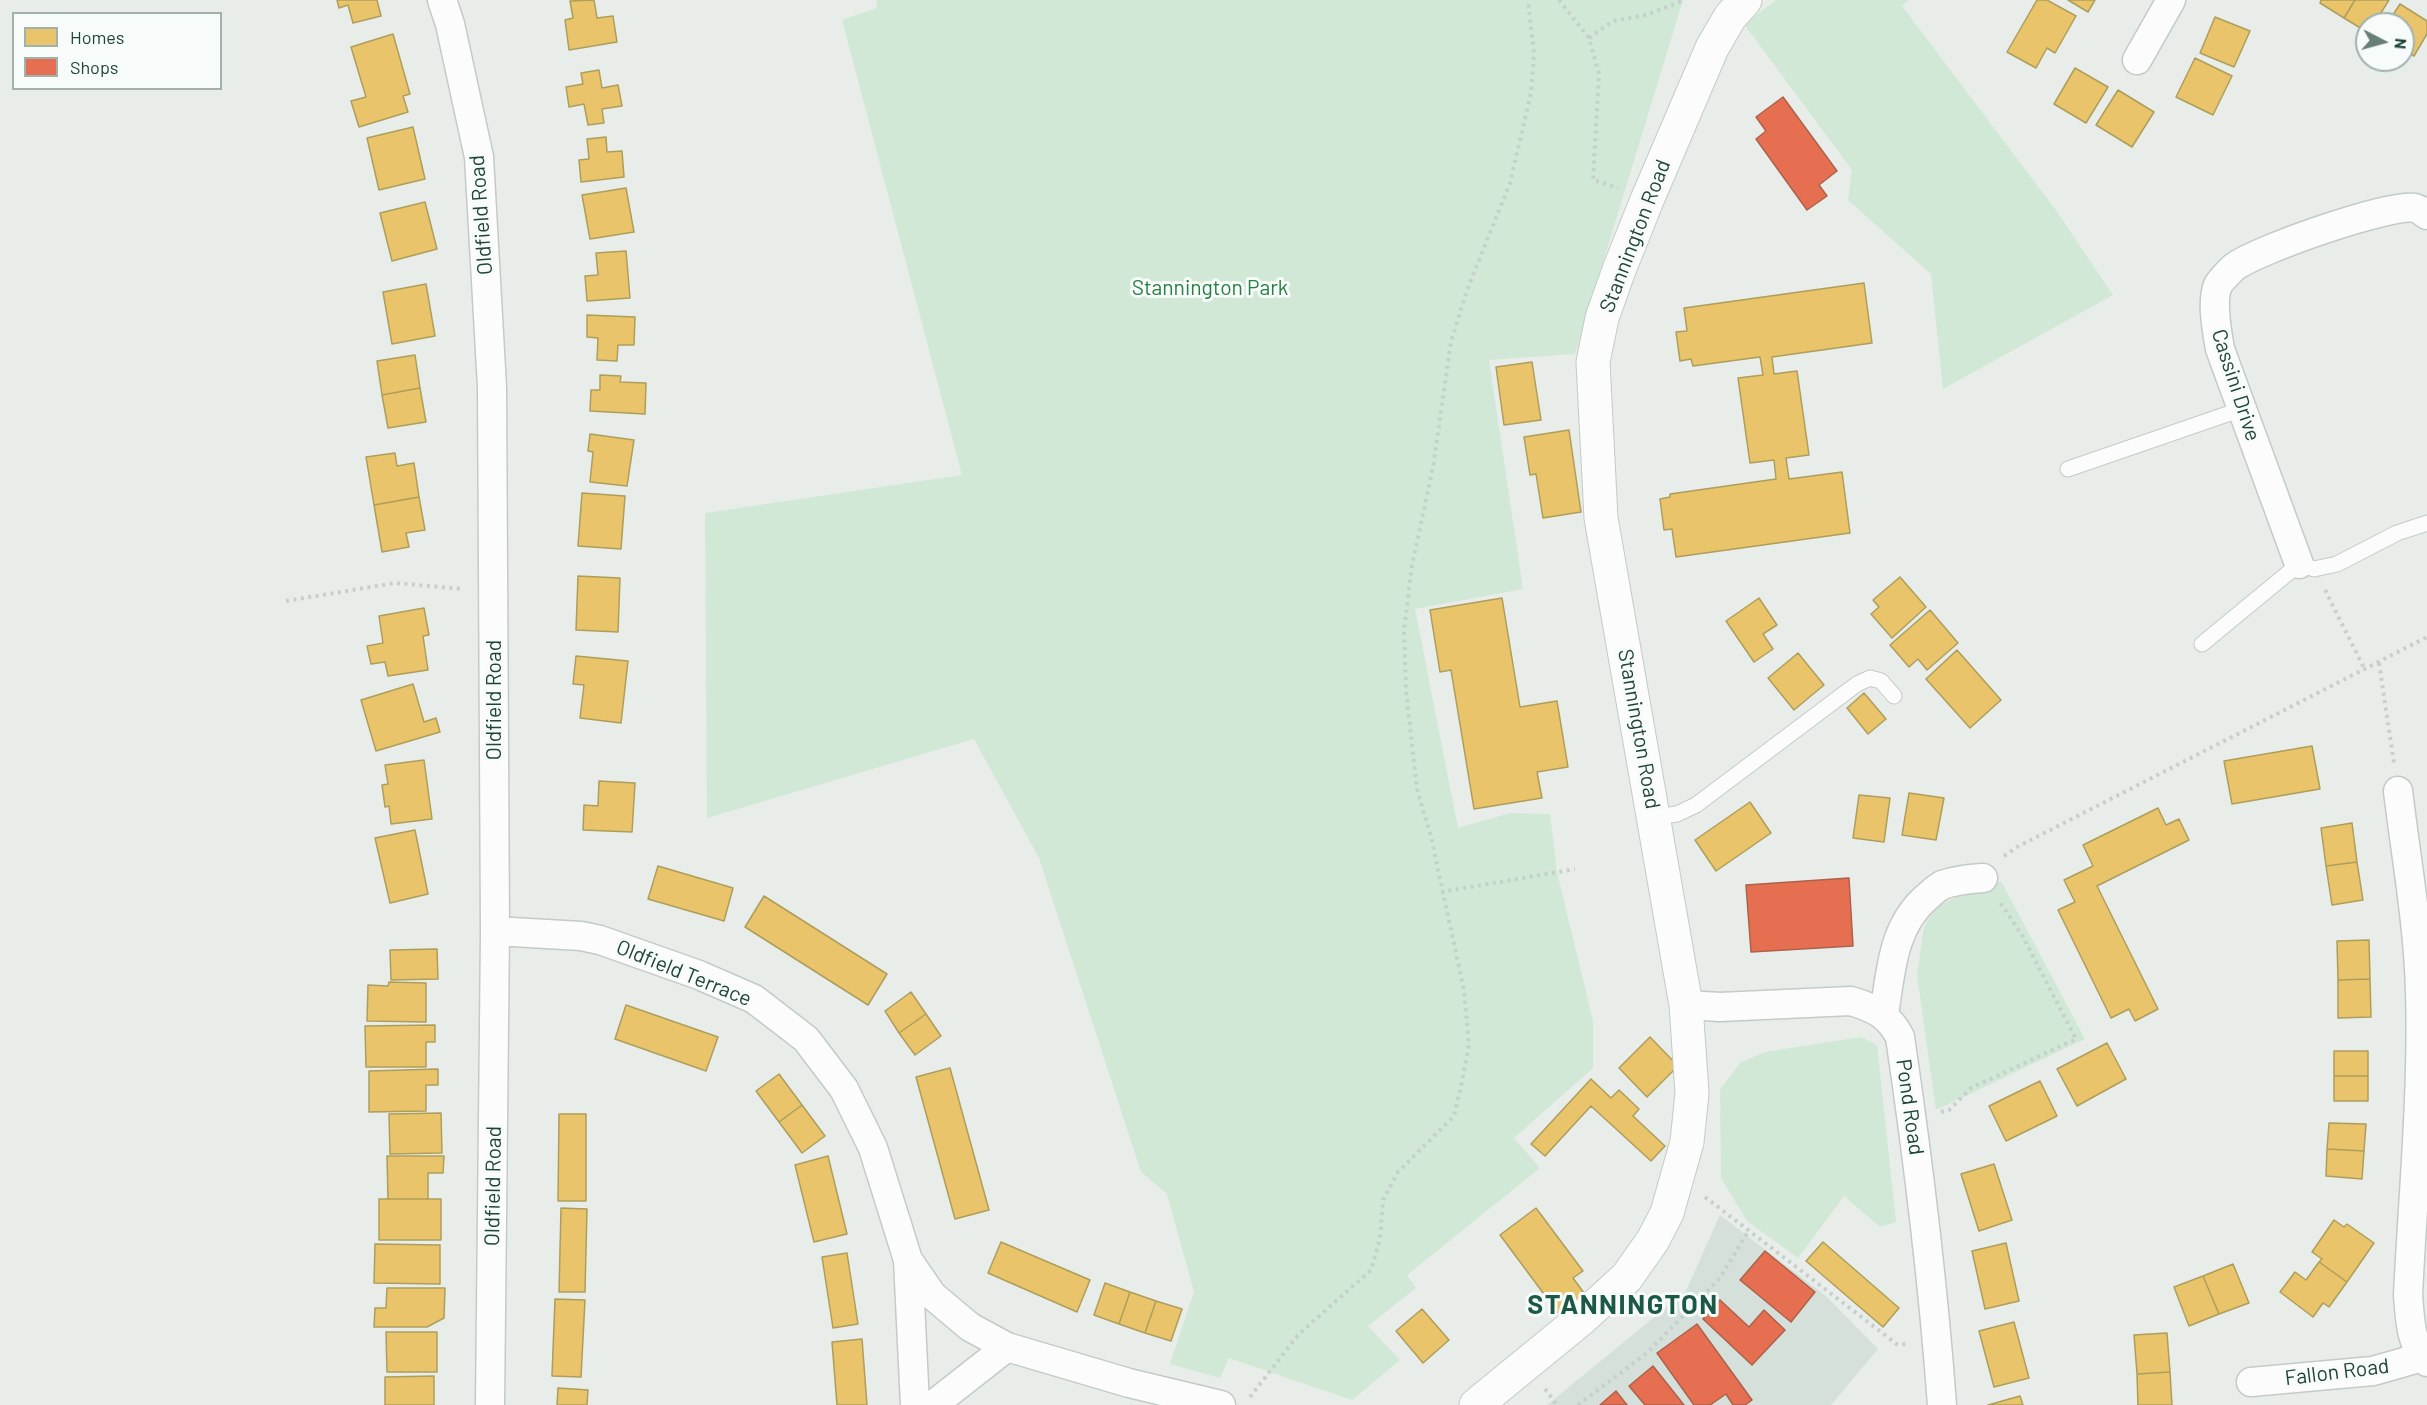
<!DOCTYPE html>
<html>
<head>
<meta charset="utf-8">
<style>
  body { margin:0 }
  #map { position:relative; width:2427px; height:1405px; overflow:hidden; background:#e8edea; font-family:Barlow,sans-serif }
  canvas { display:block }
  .legend { position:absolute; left:12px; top:12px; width:210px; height:78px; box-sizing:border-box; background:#f7fbf9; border:2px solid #a1b2ac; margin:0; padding:8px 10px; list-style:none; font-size:18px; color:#214439 }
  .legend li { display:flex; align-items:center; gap:12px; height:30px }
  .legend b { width:30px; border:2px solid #a1b2ac }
  .north { position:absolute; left:2355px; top:12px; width:60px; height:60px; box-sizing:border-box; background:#f7fbf9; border:2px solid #a1b2ac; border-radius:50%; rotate:96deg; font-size:16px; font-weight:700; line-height:24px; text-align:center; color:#214439 }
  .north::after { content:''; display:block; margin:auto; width:21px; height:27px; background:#677f77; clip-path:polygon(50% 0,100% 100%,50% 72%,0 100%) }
</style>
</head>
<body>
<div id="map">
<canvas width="2427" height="1405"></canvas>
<ul class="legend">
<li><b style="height:16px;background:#e9c46a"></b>Homes</li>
<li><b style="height:16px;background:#e76f51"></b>Shops</li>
</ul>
<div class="north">N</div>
</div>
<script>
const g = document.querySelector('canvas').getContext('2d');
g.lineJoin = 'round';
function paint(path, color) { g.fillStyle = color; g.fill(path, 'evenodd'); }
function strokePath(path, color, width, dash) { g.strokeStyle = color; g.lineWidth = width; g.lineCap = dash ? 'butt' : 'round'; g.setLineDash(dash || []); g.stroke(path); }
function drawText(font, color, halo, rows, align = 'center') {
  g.font = font + ' Barlow,sans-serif'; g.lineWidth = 6; g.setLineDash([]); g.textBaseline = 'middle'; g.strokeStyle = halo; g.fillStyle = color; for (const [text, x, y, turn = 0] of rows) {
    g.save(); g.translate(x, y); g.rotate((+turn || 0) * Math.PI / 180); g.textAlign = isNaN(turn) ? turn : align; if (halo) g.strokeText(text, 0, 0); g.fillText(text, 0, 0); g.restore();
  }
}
paint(new Path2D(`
  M1720 1215 1826 1296 1878 1349 1831 1405H1547L1686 1291Z`), '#d5e0da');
paint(new Path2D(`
  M876 0H1683L1575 354 1489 360 1523 589 1415 609 1458 828 1510 813 1550 814 1557 872 1593 1021V1068L1514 1138 1540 1168 1407 1275 1416 1288 1368 1326 1400 1360 1352 1400 1229 1358 1220 1378 1170 1364 1194 1292 1167 1194 1141 1172 1039 858 974 739 707 818 705 513 962 475 842 20 877 8Z
  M1776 0H1909L1902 6 2055 209 2113 295 1943 389 1931 274 1848 200 1852 170 1744 24Z
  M2001 881 2085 1039 1936 1110 1917 975 1924 927 1935 907 1963 894Z
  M1861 1037 1877 1045 1896 1222 1880 1227 1844 1196 1798 1258 1747 1221 1721 1178 1720 1090 1740 1063 1765 1052Z`), '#d0e8d5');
const homes = new Path2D(`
  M337 0H377L381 16 353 23 348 5 339 8Z
  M594 0 597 18 613 16 617 42 569 50 565 20 573 18 570 1Z
  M2037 0H2047L2076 16 2055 53 2047 48 2036 68 2007 52Z
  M2068 0H2095L2088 12Z
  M2321 0H2355L2344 18 2320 3Z
  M2355 0H2389L2374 24H2367V32L2344 18Z
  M2400 4 2427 21V34L2414 56 2403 49V24H2387Z
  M2215 17 2250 31 2234 67 2200 53Z
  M393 34 410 94 403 96 408 112 359 127 351 101 366 97 351 47Z
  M2195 58 2232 76 2213 115 2176 97Z
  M2075 68 2108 87 2086 123 2054 104Z
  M599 70 602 88 618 85 622 106 602 109 604 123 588 125 584 104 569 107 566 87 583 84 581 73Z
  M2118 90 2154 112 2132 147 2096 125Z
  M413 127 425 179 379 190 367 138Z
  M606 137 607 152 622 151 624 177 581 182 579 160 589 159 587 139Z
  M626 188 634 232 590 239 582 195Z
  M425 202 437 249 392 261 380 213Z
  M626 251 630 298 587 301 585 276 598 275 596 253Z
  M1864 283 1872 343 1772 357 1774 374 1797 371 1809 455 1786 458 1789 479 1842 472 1850 533 1676 557 1672 529 1664 530 1660 499 1670 497V494L1776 479 1774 460 1750 463 1738 378 1763 375 1760 357 1693 366 1691 359 1680 361 1676 332 1687 331 1684 308Z
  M426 284 435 336 392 344 383 292Z
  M587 315 635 317 634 345H618L617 361 597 360 598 338 587 337Z
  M415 355 420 388 382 395 377 361Z
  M1532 362 1541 420 1504 425 1496 367Z
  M600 375 621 376 620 382 646 383 645 414 590 411 591 390H600Z
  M420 388 426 422 388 428 382 395Z
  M1569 430 1581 512 1543 518 1536 474 1530 475 1524 437Z
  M590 434 634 440 627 486 590 482 593 452 588 451Z
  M395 453 397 466 414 463 419 497 374 505 366 457Z
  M582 493 625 496 621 549 578 546Z
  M419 497 425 530 406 533 409 547 382 552 374 505Z
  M578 576 620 578 618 632 576 630Z
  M1900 577 1926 607 1892 638 1871 614 1879 607 1873 600Z
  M1502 598 1520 707 1557 701 1568 767 1537 772 1542 798 1474 809 1451 670 1440 672 1430 610Z
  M1759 598 1777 625 1763 634 1773 649 1754 662 1726 621Z
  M424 608 429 635 423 636 428 670 388 676 385 662 371 664 367 646 383 643 379 616Z
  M1930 610 1958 643 1927 670 1918 659 1909 667 1890 645Z
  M1957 650 2001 700 1970 728 1926 679Z
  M1798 653 1824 685 1794 710 1768 678Z
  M576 656 628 661 621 723 580 718 584 685 573 684Z
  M413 684 424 722 436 718 440 732 376 751 361 700Z
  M1864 693 1886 719 1868 734 1847 708Z
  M2312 746 2320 789 2232 804 2224 761Z
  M424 760 432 819 391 824 389 806 385 807 382 785 388 784 385 765Z
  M599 781 635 783 632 832 583 830 584 805 598 806Z
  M1909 793 1944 798 1936 840 1902 835Z
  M1859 795 1890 798 1884 842 1853 838Z
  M1750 802 1771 833 1716 871 1695 840Z
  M2158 808 2166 825 2179 819 2189 840 2097 886 2158 1009 2135 1021 2129 1009 2111 1018 2058 910 2075 902 2064 880 2093 866 2083 845Z
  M2352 823 2357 862 2326 866 2321 828Z
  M415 830 428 894 390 903 375 838Z
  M2357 862 2363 900 2332 905 2326 866Z
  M658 866 733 888 724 921 648 899Z
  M764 896 887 974 868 1005 745 927Z
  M2369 940 2370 979 2338 980 2337 941Z
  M437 949 438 979 391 980 390 950Z
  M2370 979 2371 1017 2338 1018V980Z
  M389 982 426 983V1022L367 1021 368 985 388 986Z
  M911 992 926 1014 899 1033 885 1011Z
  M626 1005 718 1037 706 1071 615 1039Z
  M926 1014 941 1036 915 1055 899 1033Z
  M435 1025V1042H426V1067H366L365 1026Z
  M1650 1037 1678 1066 1647 1097 1619 1068Z
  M2107 1043 2126 1079 2077 1106 2057 1069Z
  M2334 1051H2368V1076H2334Z
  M950 1068 989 1210 955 1219 916 1077Z
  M438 1069V1085H426V1111L369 1112V1071Z
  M779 1074 802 1105 779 1122 756 1091Z
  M2334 1076H2368V1101H2334Z
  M1591 1079 1611 1098 1619 1090 1639 1109 1633 1116 1665 1146 1651 1161 1591 1106 1545 1156 1531 1144Z
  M2040 1081 2057 1116 2006 1141 1989 1106Z
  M802 1105 825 1136 802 1153 779 1122Z
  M441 1113 442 1153 390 1154 389 1114Z
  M559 1114H586V1201H558Z
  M2329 1123 2366 1124 2364 1151 2327 1149Z
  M2327 1149 2364 1151 2362 1179 2326 1176Z
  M387 1156H444L443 1173H428V1199H388Z
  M828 1156 847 1234 814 1242 795 1165Z
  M1994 1164 2012 1220 1979 1231 1961 1174Z
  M379 1199H441V1240H379Z
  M561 1208 587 1209 585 1292H559Z
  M1536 1208 1583 1271 1573 1278 1587 1297 1561 1317 1500 1235Z
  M2334 1220 2344 1227 2347 1224 2374 1243 2347 1282 2319 1262 2322 1259 2312 1252Z
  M1001 1242 1090 1280 1077 1312 988 1273Z
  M1823 1242 1899 1308 1883 1327 1806 1261Z
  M2006 1243 2019 1301 1985 1309 1972 1251Z
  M375 1244 440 1245V1284L374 1283Z
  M847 1253 858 1324 833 1328 822 1257Z
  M2319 1262 2347 1282 2329 1307 2323 1303 2313 1317 2280 1292 2295 1272 2306 1280Z
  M2233 1264 2249 1303 2219 1314 2203 1276Z
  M2203 1276 2219 1314 2189 1326 2174 1287Z
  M1105 1283 1130 1292 1119 1324 1094 1315Z
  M387 1288H445L444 1318 427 1327H374L375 1308H386Z
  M1130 1292 1156 1301 1145 1333 1119 1324Z
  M555 1299 585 1300 581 1377 552 1376Z
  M1156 1301 1182 1309 1171 1341 1145 1333Z
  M1422 1309 1449 1340 1423 1363 1396 1331Z
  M2014 1322 2029 1378 1994 1387 1979 1331Z
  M386 1332H437V1372H387Z
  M2167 1333 2170 1372 2137 1374 2134 1335Z
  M862 1339 867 1405H837L832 1342Z
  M2170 1372 2172 1405H2138L2137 1374Z
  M434 1376V1405H385V1377Z
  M558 1388 588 1390 587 1405H557Z
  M2020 1396 2023 1405H1988Z`);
paint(homes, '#e9c46a');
strokePath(homes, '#ad9e5b', 1.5);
const shops = new Path2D(`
  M1783 97 1837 171 1819 185 1827 196 1807 210 1756 139 1766 131 1756 117Z
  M1849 878 1853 946 1751 952 1746 885Z
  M1765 1251 1815 1292 1791 1322 1740 1280Z
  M1720 1300 1749 1327 1764 1310 1785 1330 1752 1365 1703 1319Z
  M1697 1324 1752 1400 1745 1405H1733L1726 1394 1710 1405H1694L1657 1353Z
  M1653 1366 1684 1405H1645L1629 1386Z
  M1616 1391 1627 1405H1600Z`);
paint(shops, '#e76f51');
strokePath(shops, '#ac624a', 1.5);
const service = new Path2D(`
  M2068 469 2242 409
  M2202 644 2299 564 2314 569 2337 564 2397 533 2427 523
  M1655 817 1677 814 1696 805 1857 684 1870 678 1881 681 1894 696`);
const minor = new Path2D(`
  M442 0 450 24 479 157 492 387 495 931 490 1405
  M2137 60 2171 0
  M2299 564 2220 349C2217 332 2211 301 2218 285 2221 280 2229 272 2233 268 2253 251 2390 203 2415 208 2419 209 2424 213 2427 215
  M2398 791C2406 857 2418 923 2420 990 2423 1091 2413 1194 2408 1295 2410 1318 2410 1344 2427 1362
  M495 931 581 936 600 940 699 975 754 999 806 1039 844 1089 873 1148 908 1260 932 1295 970 1327 1007 1347 1129 1383 1221 1405
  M1686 1005 1720 1007 1851 1001C1874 1008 1889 1015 1900 1037 1918 1159 1933 1282 1942 1405
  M1884 1014C1891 972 1892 926 1928 896 1932 892 1937 888 1942 885 1956 880 1969 879 1983 878
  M908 1260 915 1405
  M2251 1382 2373 1371 2422 1357
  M933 1405 1007 1347`);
const secondary = new Path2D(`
  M1476 1405 1580 1320 1627 1277 1653 1240 1667 1213 1687 1142 1692 1093 1686 1005 1601 518 1593 362 1602 318 1619 270 1647 200 1712 48 1730 17 1745 0`);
strokePath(service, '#c4cac7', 17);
strokePath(minor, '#c4cac7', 31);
strokePath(secondary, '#c3cbc7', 35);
strokePath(new Path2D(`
  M1559 0 1589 38 1599 74 1593 180 1618 188
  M1589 38 1613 21 1646 15 1685 0
  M2325 590 2365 670
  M286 601 395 583 463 589
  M2379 663 2394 763
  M2004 856 2017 847 2427 637
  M1441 892 1575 869
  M1941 1112 1949 1110 1971 1088 2076 1039 2022 935 1999 901
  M1705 1197 1898 1345 1906 1344
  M1545 1389 1557 1405
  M1250 1397 1298 1335 1371 1270 1380 1239 1383 1200 1398 1172 1454 1116 1461 1086 1469 1045 1464 990 1431 837 1417 789 1406 691 1404 630 1412 565 1433 467 1451 342 1467 290 1510 183 1531 93 1534 54 1528 0
  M1578 1405 1647 1353 1720 1278 1749 1230`), '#c6cfcc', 4, [3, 4.5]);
strokePath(service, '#fcfcfc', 15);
strokePath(minor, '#fcfcfc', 28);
strokePath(secondary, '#fcfcfc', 33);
drawText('21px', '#214439', '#f7fbf9', [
  ["Oldfield Road",481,215,-94],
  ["Stannington Road",1635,236,-69],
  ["Cassini Drive",2236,385,72],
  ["Oldfield Road",494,700,-90],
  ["Stannington Road",1639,729,80],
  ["Oldfield Terrace",684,973,22],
  ["Pond Road",1910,1107,82],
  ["Oldfield Road",493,1186,-89],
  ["Fallon Road",2337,1372,-7]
]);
drawText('21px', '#278043', '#f7fbf9', [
  ["Stannington Park",1210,288]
]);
g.letterSpacing = '1.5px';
drawText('bold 27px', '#1b5946', '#f7fbf9', [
  ["STANNINGTON",1623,1305]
]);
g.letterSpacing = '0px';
</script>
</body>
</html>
